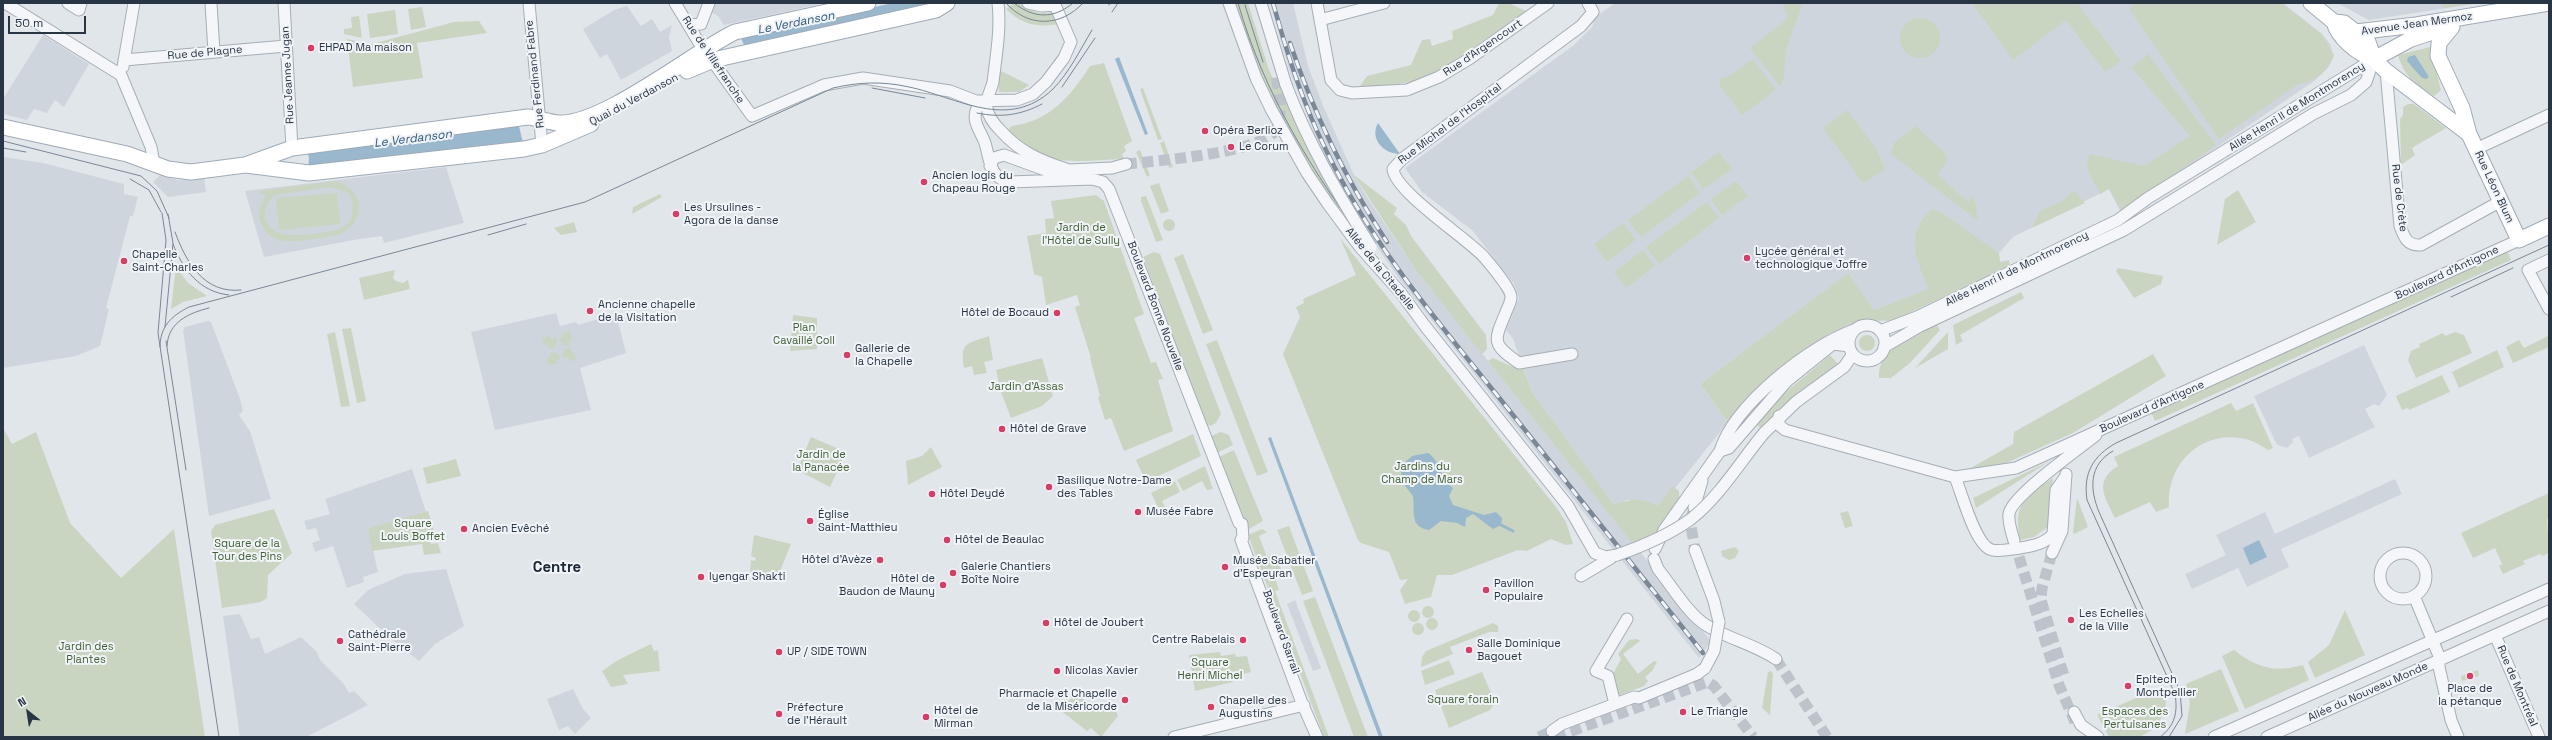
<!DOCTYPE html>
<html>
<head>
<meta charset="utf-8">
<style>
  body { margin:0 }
  #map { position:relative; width:2552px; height:740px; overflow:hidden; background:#e1e6eb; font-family:"Space Grotesk",sans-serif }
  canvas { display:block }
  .frame { position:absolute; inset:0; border:4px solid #283544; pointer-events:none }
  .north { position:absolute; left:8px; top:692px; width:40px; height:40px; -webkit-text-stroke:3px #f1f4f8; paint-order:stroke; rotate:330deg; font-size:11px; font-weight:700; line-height:16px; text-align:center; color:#283544 }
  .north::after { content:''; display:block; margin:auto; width:14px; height:18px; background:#283544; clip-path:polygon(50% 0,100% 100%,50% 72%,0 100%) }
  .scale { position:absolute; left:8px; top:16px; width:78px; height:18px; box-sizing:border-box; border:2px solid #283544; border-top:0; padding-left:5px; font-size:12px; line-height:14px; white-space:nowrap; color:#283544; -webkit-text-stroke:3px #f1f4f8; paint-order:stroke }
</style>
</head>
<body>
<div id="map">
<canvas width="2552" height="740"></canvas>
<div class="frame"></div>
<div class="north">N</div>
<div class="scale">50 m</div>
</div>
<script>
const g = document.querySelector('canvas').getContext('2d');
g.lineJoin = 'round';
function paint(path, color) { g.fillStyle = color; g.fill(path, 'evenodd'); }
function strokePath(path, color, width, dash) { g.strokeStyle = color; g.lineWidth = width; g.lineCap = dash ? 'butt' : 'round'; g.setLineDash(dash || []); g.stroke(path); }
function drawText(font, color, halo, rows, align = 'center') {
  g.font = font + ' "Space Grotesk",sans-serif'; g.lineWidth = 4; g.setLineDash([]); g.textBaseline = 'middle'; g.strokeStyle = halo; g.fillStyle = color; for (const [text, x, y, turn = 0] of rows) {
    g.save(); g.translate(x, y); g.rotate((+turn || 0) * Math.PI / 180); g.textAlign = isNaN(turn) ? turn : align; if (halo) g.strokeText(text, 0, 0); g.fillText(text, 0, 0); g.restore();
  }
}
paint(new Path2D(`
  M714 3H825L724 25 718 16 711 12Z
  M1270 3H1293L1308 66 1324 108 1354 175 1367 197 1415 269 1711 641 1699 658 1400 280 1364 228 1337 184 1319 145 1290 72Z
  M1615 3H2283L2322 34 2330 44 2334 56 2328 68 2313 82 2121 212 2109 189 2013 237 1999 253 2000 262 1874 310 1847 274 1700 384 1728 422 1660 507 1650 502 1627 500 1614 506 1532 392 1513 339 1506 330 1519 298 1514 284 1473 231 1422 192 1405 168 1574 45 1593 26V19Z
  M2337 3H2480L2369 20Z
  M627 6 641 26 652 19 660 32 672 25 669 37 672 51 621 80 607 54 600 58 583 29 614 10Z
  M43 35 89 64 64 107 55 100 47 113 34 109 27 120 3 114V99Z
  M3 157 43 163 124 184V194L138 197 133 216H130L106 308 109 309 100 346 76 356 3 368Z
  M446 167 464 223 384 243 382 236 359 239 264 257 245 191Z
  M160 175 178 180 204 177 206 192 168 197 153 182Z
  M556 313 560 326 576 322 578 325 616 314 626 353 580 368 591 410 495 430 471 332Z
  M208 321 211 322 240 399 243 411 239 415 250 431 271 499 209 516 183 330 185 327Z
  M2364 345 2387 395 2379 406 2374 404 2365 409 2375 427 2309 458 2299 436 2292 439 2293 442 2287 448 2277 445 2254 396Z
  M412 469 426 512 368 528 378 572 363 577 364 582 347 588 333 546 315 552 312 543 320 540 316 528 307 530 304 521 330 514 325 499Z
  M2395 479 2402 494 2281 549 2289 567 2247 587 2238 568 2192 589 2185 574 2226 555 2216 535 2265 512 2275 534Z
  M446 569 464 626 435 644 419 661 389 637 354 604 368 590 405 574Z
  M1295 600 1321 668 1313 671 1287 604Z
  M240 614 251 639 259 637 265 654 301 637 317 652 320 660 344 684 349 693 354 691 368 705 306 737H240L223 616Z
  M573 689 583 709 591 718 575 734 568 726 559 730 547 699Z`), '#cfd5dd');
paint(new Path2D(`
  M1014 3C1026 3 1031 17 1054 12L1058 24C1037 28 1021 24 1006 9Z
  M1235 3H1248L1269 70 1278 89 1284 87 1344 205 1338 209 1299 150 1258 74Z
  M1499 3H1508L1526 11 1438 72 1411 82 1358 89 1367 76 1411 65 1422 40 1430 39 1432 46 1453 39 1452 31 1493 15Z
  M1782 3H1802C1798 22 1788 39 1785 58 1784 68 1786 77 1780 86L1750 48 1788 18Z
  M1972 3H2077L2121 61 2105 72 2066 20 2013 60Z
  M2134 3H2281L2322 34 2334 56C2326 73 2317 81 2298 84L2219 139 2129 9Z
  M2440 3H2480L2444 8Z
  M422 7 426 27 411 30 408 9Z
  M395 10 398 34 370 38 367 14Z
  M359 16 362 38 344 34V29L352 28 351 17Z
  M1900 38a20 20 0 1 1 40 0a20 20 0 1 1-40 0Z
  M479 21 487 33 417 43 423 78 353 87 347 39 372 44 454 22Z
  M2430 47 2441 90 2434 96C2415 85 2404 76 2398 55Z
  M2148 54 2216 145 2121 212 2109 189 2100 194C2094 178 2082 171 2090 154L2144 166 2190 136 2131 67Z
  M1753 59 1776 90 1742 115 1721 87 1719 79 1729 76Z
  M1104 63 1132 141 1124 146 1126 151 1122 154 1124 159C1076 161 1046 169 1008 131L1011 126C1049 122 1071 96 1090 66Z
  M1001 71 1029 85 1019 92H999L998 80Z
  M1143 88 1162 139 1158 140 1140 89Z
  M2408 104H2414L2446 128 2412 148 2415 155 2401 165 2400 119 2403 115V107Z
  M1847 110 1877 150 1885 170 1863 183 1823 128Z
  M1916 126 1947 155 1946 164 1937 174 1968 202 1974 196 1978 221 1891 154 1894 143Z
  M1164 141 1173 167 1169 168 1160 143Z
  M1140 150 1150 175 1147 177 1136 152Z
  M1719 152 1732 169 1703 189 1691 172Z
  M1354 175 1397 208 1394 214 1406 225 1411 236 1486 335 1487 349 1482 354 1415 269Z
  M1688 176 1700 193 1641 237 1628 220Z
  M335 181C365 189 367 221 339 235 318 237 273 252 262 226 256 214 260 206 266 194L260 195 259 191ZM330 187 347 192 353 202 351 220C347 223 344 228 339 229 328 233 293 237 283 234 262 229 259 207 276 195Z
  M1736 181 1748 196 1722 215 1711 199Z
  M1159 183 1169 211 1161 214 1150 186Z
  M2238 190 2256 222 2217 245 2225 199Z
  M2074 191 2085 203 2032 228 2040 211 2062 201Z
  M337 193 340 224 279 230 276 198Z
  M660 194 662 197 632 214 633 207Z
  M1096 195 1104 201 1144 314 1134 318 1151 363 1156 362 1163 379 1158 380 1173 431 1124 451 1111 418 1105 420 1098 397 1100 396 1090 358H1091L1075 307 1080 305 1077 295 1046 305 1042 277 1034 274 1027 236 1046 233 1045 219 1054 218 1051 201Z
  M1146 196 1163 240 1156 242 1141 201V197Z
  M1707 202 1719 218 1659 264 1646 247Z
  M1932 209 1942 213 1999 253 2000 262 2009 260 2010 266 1892 321 1860 320 1831 333 1790 360 1774 375 1731 424 1728 422 1700 384 1848 273 1874 310 1928 289C1917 258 1903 236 1932 209Z
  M1163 225a6 6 0 1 1 12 0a6 6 0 1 1-12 0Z
  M574 222 577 232 561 235 554 228Z
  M1623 223 1636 240 1607 262 1594 244Z
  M1340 238 1556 507 1566 522 1573 544 1566 545 1551 539 1527 551 1518 550 1452 575H1437L1431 597 1405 604 1400 590 1408 579 1400 580 1389 552 1361 543 1358 540 1283 354 1300 317 1296 307 1304 303 1303 299 1356 275Z
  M2503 241 2511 260 2155 421 2147 403Z
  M1643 250 1655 266 1626 288 1614 272Z
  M1154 252 1160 254 1221 414 1216 423 1210 426 1206 424 1143 257Z
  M1183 254 1213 330 1203 334 1174 258Z
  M176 267 188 283 207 296 183 302 171 309Z
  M2118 268 2163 276 2161 284 2134 298 2116 271Z
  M395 270 393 278 396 281 403 283 408 280 410 289 364 300 359 278Z
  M2021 292 2024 298 1960 335 1963 341 1956 345 1953 325Z
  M793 315 817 318V349L790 351Z
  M1936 324 1940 330 1910 363 1891 378H1879C1877 348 1915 335 1936 324Z
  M351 328 366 401 357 403 342 329Z
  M570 331 572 339 569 341 570 345 564 346 559 338 563 337V333Z
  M335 332 350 406 341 407 327 334Z
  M1948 332V349L1915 368Z
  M2455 332 2464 335 2472 353 2416 378 2408 360 2411 351 2420 347 2419 344 2443 333 2445 336Z
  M1859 343a8 8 0 1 1 16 0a8 8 0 1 1-16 0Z
  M550 336 551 340 556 338 557 343 554 348 549 349 548 344 544 345 542 338Z
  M989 336 993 360 984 362 987 373 974 375 972 366 964 368C960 342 966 344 989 336Z
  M2548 336 2549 347 2513 363 2506 347 2519 340 2524 348Z
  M1217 340 1268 472 1257 476 1206 344Z
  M570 348 571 352H574L576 360 569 361 568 357 563 358 562 354 565 349Z
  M2497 350 2504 367 2459 388 2452 372Z
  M554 352 559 355 560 359 556 360 557 364 548 365 547 358 551 357 550 353Z
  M2153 354 2166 376 2073 433 1993 469H1969L2013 444 2014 432Z
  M1830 355 1839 365 1788 401 1760 428 1756 422 1780 397Z
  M1042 358 1053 396 1042 406 1011 418 1001 392 996 370Z
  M1493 358 1513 367 1522 365 1532 392 1614 505C1630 499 1642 497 1658 506L1673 486 1679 491V500L1657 533 1633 544 1488 361Z
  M2442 375 2450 392 2409 410 2408 408 2402 410 2396 396Z
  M2231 403 2236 411 2253 403 2273 448 2268 450C2262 446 2255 442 2249 440 2204 427 2166 462 2169 507L2156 512 2150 502 2115 518C2105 498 2093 481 2118 466L2114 457Z
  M3 428 12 444 36 432 70 523 121 578 174 529 205 737H3Z
  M1221 432 1229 435 1233 445 1217 453 1211 436Z
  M1193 434 1201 456 1146 482 1136 460Z
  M811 437 846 452 830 487 797 470Z
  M931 447 942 467 908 485 906 461 922 456Z
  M1234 450 1263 521 1247 530 1219 457Z
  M456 459 461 476 427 484 423 468Z
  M2050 461 1976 508 1973 498Z
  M1205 466 1213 489 1207 490 1202 481 1183 491 1177 480Z
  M2053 478 2048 527 2034 537 2020 540C2013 504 2024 497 2053 478Z
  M1175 481 1180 492 1162 501 1167 511 1161 513 1151 493Z
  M2549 493V518L2547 519 2549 553 2542 556 2540 554 2523 561 2525 564 2503 574 2499 566 2502 564 2495 548 2473 558 2461 533Z
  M2077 498 2088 527 2074 534 2073 532Z
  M274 509 292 553 268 575 267 598 261 602 222 608 211 531 215 525Z
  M428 511 434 531 428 533 431 544 438 543 441 553 424 555 422 544 372 551 368 528Z
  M1848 511 1853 526 1845 528 1840 513Z
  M1289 526 1313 591 1302 595 1277 530Z
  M1262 529 1267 532 1259 536 1267 557 1275 554 1283 574 1275 578 1279 590 1275 591 1329 737H1324L1248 535Z
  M754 535 791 544 776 581 750 572 751 560 755 561 756 558 751 556Z
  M1735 547 1739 551 1735 558 1729 560 1722 556 1721 551Z
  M1315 597 1368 737H1354L1303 601Z
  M1422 612a6 6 0 1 1 12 0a6 6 0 1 1-12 0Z
  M1408 616a6 6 0 1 1 12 0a6 6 0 1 1-12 0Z
  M2345 610 2365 655 2315 678 2308 662 2329 645Z
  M1426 624a6 6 0 1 1 12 0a6 6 0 1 1-12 0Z
  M1412 629a6 6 0 1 1 12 0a6 6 0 1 1-12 0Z
  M1493 623 1498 626V632H1489L1450 647 1453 654 1421 667 1422 657 1426 651Z
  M1637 639 1640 641 1623 654 1638 674 1654 661 1657 662 1652 671 1645 677 1648 681 1644 686 1620 695 1617 694 1613 674 1621 659 1618 654 1629 640Z
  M651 644 654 651 658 650 660 671 623 675 628 684 611 687 602 671 618 660Z
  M2234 650C2258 668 2274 673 2303 665L2309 680 2245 709 2222 656Z
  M1220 652 1221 656 1235 654 1236 657 1247 656 1251 672 1232 677 1233 682 1195 691 1189 655Z
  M1449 660 1455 674 1425 685 1421 671Z
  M2221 669 2239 711 2185 734 2190 703 2186 684Z
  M2478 670 2479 676 2462 681 2461 676Z
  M1771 671 1773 674 1770 715 1762 708 1768 672Z
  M1482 672 1495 702 1490 710 1449 728 1435 690Z
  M2159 688 2166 702 2165 712 2155 728 2140 737H2109L2097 715Z
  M1078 691 1091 711 1107 701 1108 703 1112 702 1118 716 1101 737 1091 728 1087 731 1060 710Z`), '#c9d5c1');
paint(new Path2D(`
  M893 3H938L743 50 744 45 740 36Z
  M2415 55 2429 77 2426 79 2422 78 2407 61 2408 57Z
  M1119 57 1148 134 1145 135 1115 59Z
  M1378 123 1400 154C1384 154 1369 139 1378 123Z
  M521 124 519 126 523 143 308 171 309 157 306 151Z
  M1271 437 1383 737H1379L1268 438Z
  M1428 453C1441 461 1440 479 1453 488L1449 496 1453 505 1484 515 1496 512 1502 518 1501 525 1493 529 1473 514 1466 518 1465 527 1457 523 1441 521 1429 530C1409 527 1415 511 1413 496L1403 483 1400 467 1412 456Z
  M2259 540 2267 557 2250 565 2243 548Z`), '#99b8cd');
strokePath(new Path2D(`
  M1501 525 1513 531`), '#99b8cd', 3);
strokePath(new Path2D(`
  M1126 164C1156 161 1257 153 1274 132 1286 116 1278 92 1276 75
  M1693 512 1690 520 1695 550
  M2014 541 2059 685 2075 722
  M2052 553 2042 588 2041 600 2064 676
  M1776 659 1827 737
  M1539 737 1552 731
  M1555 737 1708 682 1714 686 1753 737`), '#bcc3ca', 11, [11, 5.5]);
const minor = new Path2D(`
  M5 3 121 75 151 147 154 163
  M68 3 79 10 81 3
  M211 3 214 52
  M284 3 292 148
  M529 3 542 145
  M675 3 698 41 752 116 824 85 863 78 950 91 976 101 1017 100 1033 94 1046 82 1064 58 1071 42 1055 5 1042 6 1028 3
  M998 3C1001 29 996 57 993 82 991 91 985 99 987 108 988 117 995 125 1001 131 1020 152 1039 160 1066 169
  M1229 3 1256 78 1271 109 1307 173 1328 204 1359 246 1401 293 1425 326 1568 506 1595 553 1606 557 1617 555
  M1261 3 1286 85
  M1317 3 1331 80 1340 90 1352 93 1407 90 1439 77 1469 59 1548 3
  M1320 20 1384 3
  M689 25 701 24 709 3
  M124 60 286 46
  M123 67 134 3
  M2386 71 2400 226C2404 237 2407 246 2421 245L2501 201
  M986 101 977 108C971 122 981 131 985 143 990 159 989 178 1010 182L1092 179 1103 182 1109 189 1239 523 1242 524 1243 538 1241 540 1302 703 1317 737
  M2476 149 2549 115
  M990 166 994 158 1004 155 1048 171 1112 168 1126 164
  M2549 260 2528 270 2549 309
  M1849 343a18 18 0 1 1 36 0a18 18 0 1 1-36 0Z
  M1880 331 1917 317 2118 220 2148 198 2374 59
  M1884 347 1920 326 2124 230 2313 114 2351 95 2366 82 2374 59
  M1572 354 1519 363C1491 344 1494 341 1506 312 1508 307 1511 302 1511 297 1512 290 1490 264 1484 257 1468 239 1395 192 1393 169L1402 159 1581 26 1593 12 1588 3
  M1779 416V425L1785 430 1955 477 2016 468 2519 240
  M1764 433 1796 402 1844 367 1853 354
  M1720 451 1729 448 1787 381 1833 344 1849 346
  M1955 477C1962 493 1975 546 1992 550 2001 552 2011 549 2020 548 2032 546 2045 544 2053 534L2056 490 2066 476
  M1694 508 1702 481
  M2014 541C2012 533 2008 523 2009 514 2011 496 2079 449 2096 435
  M1655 549 1664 530 1720 451C1734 405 1809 346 1854 330
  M1695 550 1714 601 1719 622
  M2380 576a23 23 0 1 1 46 0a23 23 0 1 1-46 0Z
  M2052 553 2062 531 2066 474
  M1654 559 1658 569C1671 585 1689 615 1706 625 1728 639 1754 644 1776 659
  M1581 576 1611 558
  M2414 596 2439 656V667L2451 720 2458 737
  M2495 635 2539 737
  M1615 704 1608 676 1596 671 1627 619
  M2074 712 2081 725 2098 737
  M1552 731 1562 724 1634 697 1639 698 1697 674 1705 668
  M1174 737 1304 705
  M2214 737 2549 589
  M2267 737 2549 611`);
const major = new Path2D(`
  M2311 3 2334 22 2344 23 2368 42 2374 59
  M2334 22C2338 38 2358 54 2374 59L2411 39 2442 29
  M2452 27 2439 43 2438 56 2462 108 2469 134 2519 240 2549 226
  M2356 32 2416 25 2549 3
  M2374 59 2386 71 2469 134
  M687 71 713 60 936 10 947 3
  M3 127 127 154 168 169 191 172 245 165 292 148 528 117C538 118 548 122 558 123 602 126 693 52 735 32L868 3
  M246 165 309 173 524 149 542 145 591 124`);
strokePath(minor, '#a6adb6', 13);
strokePath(major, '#9fabb7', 17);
strokePath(minor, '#f4f6f9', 11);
strokePath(major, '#fff', 15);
strokePath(new Path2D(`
  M1006 3C1028 28 1061 27 1083 3
  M1014 3C1034 19 1054 19 1073 3
  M1238 3C1264 94 1313 173 1369 248
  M1109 5 1110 3
  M1245 5 1263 62
  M1112 12 1118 3
  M1062 87 1095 38
  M872 88 925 98
  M977 113C1001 118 1021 115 1042 104
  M3 141 141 176 157 191 169 218
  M3 148 26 152
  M130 179 149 190 161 212
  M162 213 166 240 158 333 219 737
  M175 232C186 262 204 294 241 290
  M488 235 526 224
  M173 244C183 270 200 292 229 295
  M2451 297 2513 268
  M165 327 173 243 168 214
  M166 341 186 470
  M167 346C168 322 189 313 209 308
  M160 347C160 327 171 316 189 307L585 202 833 88C859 82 882 81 909 87 957 97 1008 132 1053 89 1069 73 1080 50 1092 30
  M2113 451C2088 465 2090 490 2099 512L2180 691 2182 716 2169 737
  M2160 737C2175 726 2178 712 2175 694L2087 500C2083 473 2093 456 2116 443L2549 245`), '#798796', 1);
const rail = new Path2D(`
  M1273 3C1287 53 1302 101 1325 148 1372 247 1445 330 1513 415 1576 495 1640 574 1703 653
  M1290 43C1314 114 1346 180 1387 242`);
strokePath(rail, '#798796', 4.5);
strokePath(rail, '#f1f4f8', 3, [9]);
const minorBridge = new Path2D(`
  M1286 85C1308 143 1338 194 1371 247
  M1617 555C1643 546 1669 535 1691 519 1720 496 1740 462 1764 433
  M1705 668 1714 651 1719 622`);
strokePath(minorBridge, '#a6adb6', 13, []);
strokePath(minorBridge, '#f4f6f9', 11);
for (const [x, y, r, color] of [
  [311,48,4,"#d83d65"],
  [1205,131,4,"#d83d65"],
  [1231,147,4,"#d83d65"],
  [924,182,4,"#d83d65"],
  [676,214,4,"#d83d65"],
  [1747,258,4,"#d83d65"],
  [124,261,4,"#d83d65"],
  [590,311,4,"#d83d65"],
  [1057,313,4,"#d83d65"],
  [847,355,4,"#d83d65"],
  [1002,429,4,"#d83d65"],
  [1049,487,4,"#d83d65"],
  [932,494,4,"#d83d65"],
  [1138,512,4,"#d83d65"],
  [810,521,4,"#d83d65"],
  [464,529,4,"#d83d65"],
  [947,540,4,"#d83d65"],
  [880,560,4,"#d83d65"],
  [1225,567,4,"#d83d65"],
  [953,573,4,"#d83d65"],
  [701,577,4,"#d83d65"],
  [943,585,4,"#d83d65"],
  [1486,590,4,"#d83d65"],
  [2071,620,4,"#d83d65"],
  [1046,623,4,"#d83d65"],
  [1243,640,4,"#d83d65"],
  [340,641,4,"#d83d65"],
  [1469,650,4,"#d83d65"],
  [779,652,4,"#d83d65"],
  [1057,671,4,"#d83d65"],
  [2470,676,4,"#d83d65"],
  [2128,686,4,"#d83d65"],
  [1125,700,4,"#d83d65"],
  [1211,707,4,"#d83d65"],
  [1683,712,4,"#d83d65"],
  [779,714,4,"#d83d65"],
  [926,717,4,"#d83d65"]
]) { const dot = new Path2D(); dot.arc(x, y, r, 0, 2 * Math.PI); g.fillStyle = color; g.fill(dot); strokePath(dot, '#f1f4f8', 1.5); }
drawText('11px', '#283544', '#f1f4f8', [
  ["Avenue Jean Mermoz",2417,24,-8],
  ["Rue d'Argencourt",1483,48,-34],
  ["Rue de Plagne",205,53,-5],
  ["Rue de Villefranche",713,60,56],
  ["Rue Ferdinand Fabre",535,74,-96],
  ["Rue Jeanne Jugan",288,75,-93],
  ["Quai du Verdanson",634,100,-28],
  ["Allée Henri II de Montmorency",2297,107,-32],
  ["Rue Michel de l'Hospital",1450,124,-37],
  ["Rue Léon Blum",2494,187,65],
  ["Rue de Crète",2399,198,83],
  ["Allée de la Citadelle",1380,269,51],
  ["Allée Henri II de Montmorency",2017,269,-26],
  ["Boulevard d'Antigone",2447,273,-25],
  ["Boulevard Bonne Nouvelle",1155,306,69],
  ["Boulevard d'Antigone",2152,407,-24],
  ["Boulevard Sarrail",1281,632,70],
  ["Rue de Montréal",2517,686,67],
  ["Allée du Nouveau Monde",2368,692,-24]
]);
drawText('11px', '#283544', '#f1f4f8', [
  ["EHPAD Ma maison",319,48],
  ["Opéra Berlioz",1213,131],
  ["Le Corum",1239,147],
  ["Ancien logis du",932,176],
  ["Chapeau Rouge",932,189],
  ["Les Ursulines -",684,208],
  ["Agora de la danse",684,221],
  ["Lycée général et",1755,252],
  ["technologique Joffre",1755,265],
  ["Chapelle",132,255],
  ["Saint-Charles",132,268],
  ["Ancienne chapelle",598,305],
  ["de la Visitation",598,318],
  ["Hôtel de Bocaud",1049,313,"right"],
  ["Gallerie de",855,349],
  ["la Chapelle",855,362],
  ["Hôtel de Grave",1010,429],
  ["Basilique Notre-Dame",1057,481],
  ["des Tables",1057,494],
  ["Hôtel Deydé",940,494],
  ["Musée Fabre",1146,512],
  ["Église",818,515],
  ["Saint-Matthieu",818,528],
  ["Ancien Evêché",472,529],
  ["Hôtel de Beaulac",955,540],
  ["Hôtel d'Avèze",872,560,"right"],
  ["Musée Sabatier",1233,561],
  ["d'Espeyran",1233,574],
  ["Galerie Chantiers",961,567],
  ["Boîte Noire",961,580],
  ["Iyengar Shakti",709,577],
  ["Hôtel de",935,579,"right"],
  ["Baudon de Mauny",935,592,"right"],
  ["Pavillon",1494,584],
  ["Populaire",1494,597],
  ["Les Echelles",2079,614],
  ["de la Ville",2079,627],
  ["Hôtel de Joubert",1054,623],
  ["Cathédrale",348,635],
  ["Saint-Pierre",348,648],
  ["Centre Rabelais",1235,640,"right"],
  ["Salle Dominique",1477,644],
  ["Bagouet",1477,657],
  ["UP / SIDE TOWN",787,652],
  ["Nicolas Xavier",1065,671],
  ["Epitech",2136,680],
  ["Montpellier",2136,693],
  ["Place de",2470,689,"center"],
  ["la pétanque",2470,702,"center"],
  ["Pharmacie et Chapelle",1117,694,"right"],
  ["de la Miséricorde",1117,707,"right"],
  ["Chapelle des",1219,701],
  ["Augustins",1219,714],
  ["Préfecture",787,708],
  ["de l'Hérault",787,721],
  ["Hôtel de",934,711],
  ["Mirman",934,724],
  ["Le Triangle",1691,712]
], 'left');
drawText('11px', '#416134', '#f1f4f8', [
  ["Jardin de",1081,228],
  ["l'Hôtel de Sully",1081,241],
  ["Plan",804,328],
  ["Cavaillé Coll",804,341],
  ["Jardin d'Assas",1026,387],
  ["Jardin de",821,455],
  ["la Panacée",821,468],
  ["Jardins du",1422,467],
  ["Champ de Mars",1422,480],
  ["Square",413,524],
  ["Louis Boffet",413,537],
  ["Square de la",247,544],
  ["Tour des Pins",247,557],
  ["Jardin des",86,647],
  ["Plantes",86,660],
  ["Square",1210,663],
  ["Henri Michel",1210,676],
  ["Square forain",1463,700],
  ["Espaces des",2135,712],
  ["Pertuisanes",2135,725]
]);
drawText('italic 12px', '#2f597b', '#f1f4f8', [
  ["Le Verdanson",796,23,-11],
  ["Le Verdanson",413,139,-7]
]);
drawText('bold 15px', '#1a2635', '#f1f4f8', [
  ["Centre",557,568]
]);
</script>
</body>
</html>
